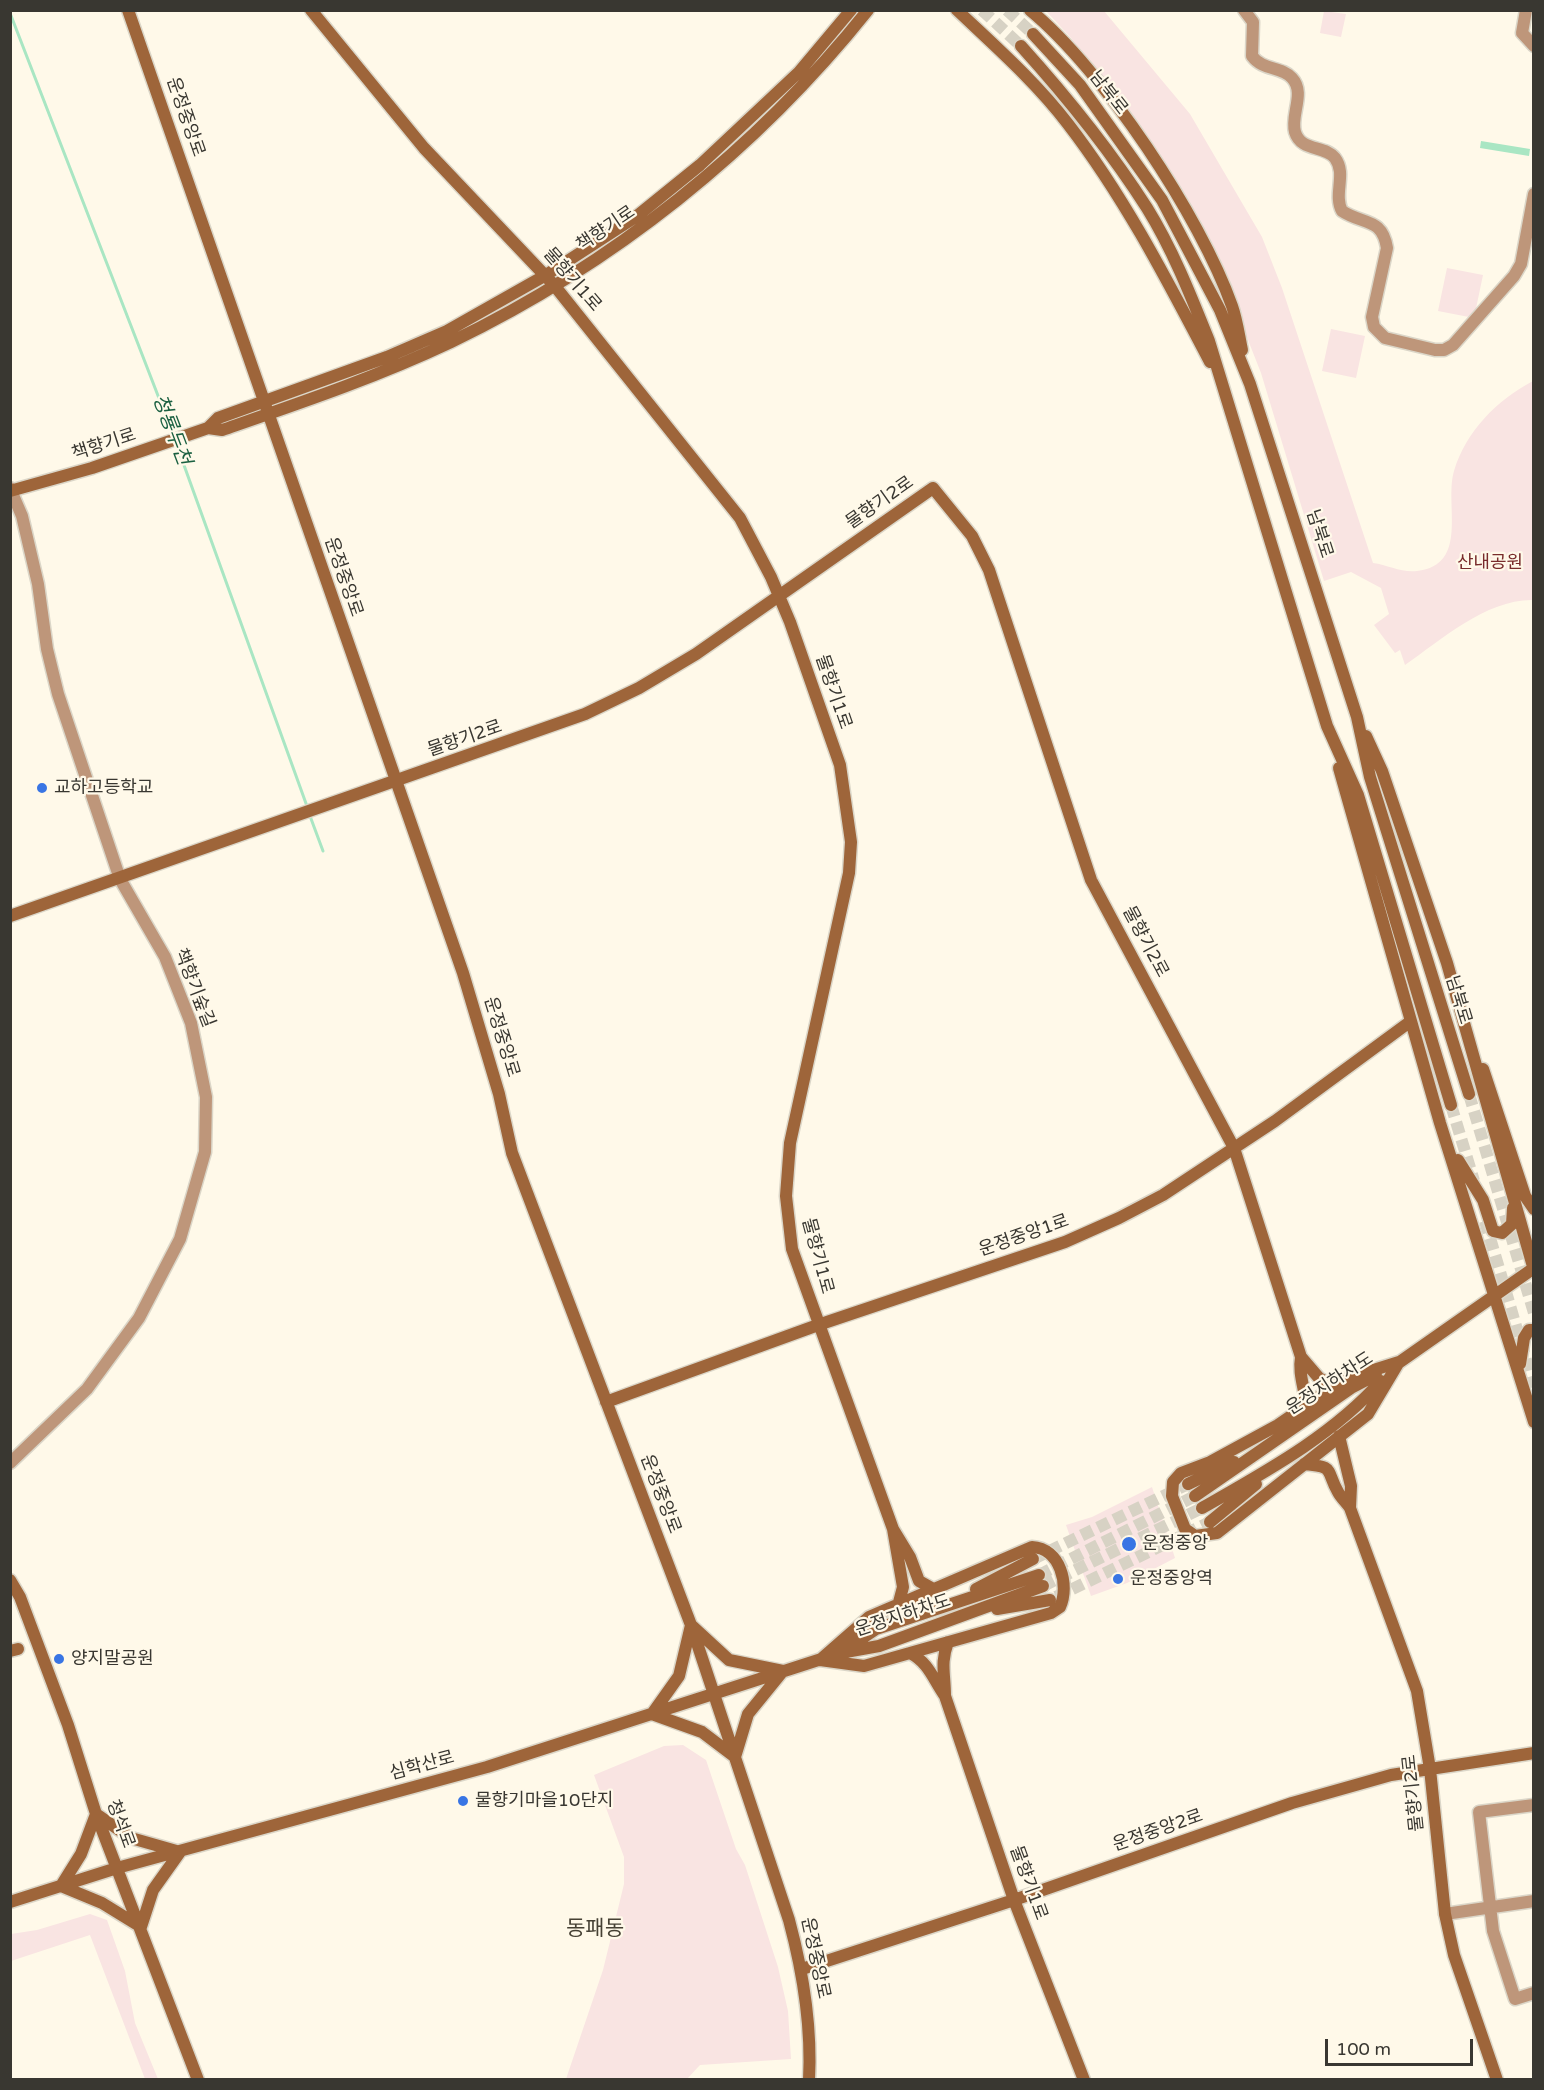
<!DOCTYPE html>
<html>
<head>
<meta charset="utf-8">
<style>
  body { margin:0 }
  #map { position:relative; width:1544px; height:2090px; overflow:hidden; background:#fff9e9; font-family:"Varela Round",sans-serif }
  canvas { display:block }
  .frame { position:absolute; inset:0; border:12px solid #393731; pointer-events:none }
  .scale { position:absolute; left:1325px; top:2039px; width:148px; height:27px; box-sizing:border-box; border:3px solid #393731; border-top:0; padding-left:8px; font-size:18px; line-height:21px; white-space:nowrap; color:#393731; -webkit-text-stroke:4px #fff9e9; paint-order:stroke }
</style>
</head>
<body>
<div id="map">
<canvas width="1544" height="2090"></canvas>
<div class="frame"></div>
<div class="scale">100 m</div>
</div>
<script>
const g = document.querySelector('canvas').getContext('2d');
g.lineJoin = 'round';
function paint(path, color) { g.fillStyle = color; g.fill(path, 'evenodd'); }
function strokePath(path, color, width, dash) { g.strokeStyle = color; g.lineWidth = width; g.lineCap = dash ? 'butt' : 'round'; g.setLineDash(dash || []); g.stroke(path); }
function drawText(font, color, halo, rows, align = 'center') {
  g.font = font + ' "Varela Round","Noto Sans KR",sans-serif'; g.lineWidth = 4.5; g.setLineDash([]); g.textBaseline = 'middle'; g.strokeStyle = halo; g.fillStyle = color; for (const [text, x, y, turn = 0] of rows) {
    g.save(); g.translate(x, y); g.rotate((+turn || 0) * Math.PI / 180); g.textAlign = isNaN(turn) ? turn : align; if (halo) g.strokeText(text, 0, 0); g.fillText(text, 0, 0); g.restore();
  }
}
paint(new Path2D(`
  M1046 11H1104L1190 114 1262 237 1282 288 1373 563C1388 565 1402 573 1417 571 1470 565 1444 504 1454 471 1466 431 1497 400 1533 381V600C1487 599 1441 640 1405 665L1400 650 1395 653 1374 625 1389 614 1381 588 1351 572 1324 581 1261 373 1213 251 1092 68 1071 38Z
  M1324 11 1346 14 1341 37 1320 33Z
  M1447 268 1483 275 1474 318 1438 311Z
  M1331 329 1365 336 1356 378 1322 371Z
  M1152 1487 1175 1558 1127 1583 1091 1596 1066 1525 1092 1517Z
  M683 1745 706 1760 736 1849 745 1865 778 1967 788 2011 791 2059 700 2065 687 2079H566L603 1970 624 1884V1857L594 1775 664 1746Z
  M90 1914 107 1920 125 1971 135 2023 158 2079H145L90 1935 11 1961V1934L37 1930Z`), '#f9e4e2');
paint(new Path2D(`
  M1481 141 1530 149 1529 156 1480 148Z`), '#a9e6c3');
strokePath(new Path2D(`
  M10 13 174 437
  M176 443 308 809
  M310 816 323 851`), '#a9e6c3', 3);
strokePath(new Path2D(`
  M982 10 1021 46
  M1007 10 1033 34
  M1469 1094 1534 1313
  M1451 1105 1474 1181
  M1485 1221 1534 1387
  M1033 1559 1188 1484
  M1039 1575 1195 1496
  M1043 1586 1202 1508
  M1056 1597 1210 1522`), '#d7d2c4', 12, [12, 6]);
const street = new Path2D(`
  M1244 10 1253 22 1252 56C1263 71 1281 66 1292 78 1306 93 1290 115 1295 132 1301 152 1325 145 1335 158 1347 174 1333 194 1342 211 1363 225 1382 217 1387 248L1372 317 1374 327 1385 338 1435 350H1444L1453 345 1514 276 1521 264 1534 194
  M1526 10 1522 33 1534 46
  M10 488 22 516 38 584 47 649 58 694 120 879 165 957 191 1023 206 1097 205 1152 180 1239 139 1318 87 1389 10 1463
  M1534 1805 1479 1812 1493 1931 1515 1999 1534 1993
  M1445 1914 1534 1901`);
const secondary = new Path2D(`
  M128 10 463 973 499 1094 512 1153 691 1625 789 1920C803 1972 812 2025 809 2080
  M311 10 424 148 554 285 740 518 771 577 790 622 840 765 851 842 849 873 790 1143 786 1196 792 1249 893 1529
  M957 10C995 46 1036 82 1068 124 1125 198 1167 280 1210 362
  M1030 10C1104 71 1200 216 1232 306 1237 320 1239 336 1242 350
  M1033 34 1080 85 1162 200 1220 310 1250 384 1357 717 1370 777 1469 1094
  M1021 46C1067 97 1110 150 1147 208 1173 250 1191 296 1209 341L1327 726 1358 795 1451 1105
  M208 428 222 430C300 403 377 377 451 342 613 264 756 150 868 10
  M10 491 92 468 208 428 218 418 387 357 447 331 546 275 637 216 700 165 799 72 851 10
  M1366 736 1382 771 1447 963 1534 1270
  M1339 768 1440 1123 1534 1422
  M10 916 585 714 639 688 696 654 933 488 972 536 989 570 1091 880 1234 1148 1301 1357
  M1483 1069 1525 1196 1534 1209
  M1458 1160 1483 1200 1493 1231 1502 1233 1512 1224 1513 1208
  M1399 1362 1368 1414 1217 1533 1195 1536 1185 1529 1172 1496 1173 1482 1181 1473 1210 1462 1278 1425 1345 1379Z
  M1520 1364 1524 1338 1529 1330H1534
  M1394 1366 1534 1268
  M606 1402 818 1325 1065 1242 1119 1218 1163 1195 1275 1121 1411 1021
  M1306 1405C1305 1389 1298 1374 1301 1357L1319 1378 1334 1386
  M1304 1464C1336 1467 1325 1469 1338 1492 1341 1498 1347 1503 1350 1508L1351 1486 1339 1436
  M1188 1484 1234 1462
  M1195 1496 1351 1388 1376 1375
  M1202 1508C1265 1472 1332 1436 1381 1381
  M1350 1508 1417 1691 1430 1769 1445 1914 1454 1955 1497 2080
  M1210 1522 1256 1484
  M1032 1547C1060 1548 1070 1585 1060 1607L1051 1613 864 1666 820 1660 869 1617Z
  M1039 1575 876 1629 840 1653 879 1646 1043 1586
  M10 1580 20 1597 68 1725 96 1814 198 2080
  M976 1589 1033 1559
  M898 1606 903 1587 893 1529 910 1557 919 1581 935 1590
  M997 1609 1050 1600
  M691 1625 729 1660 783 1671 748 1714 735 1757 702 1732 652 1714 679 1676Z
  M10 1651 18 1649
  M910 1653C929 1663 933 1679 945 1696 945 1674 940 1663 948 1642
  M945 1696 1014 1900 1084 2080
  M96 1814 131 1838 180 1852 153 1890 141 1927 102 1903 61 1886 81 1854Z
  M10 1902 117 1868 487 1767 840 1653
  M802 1969 1014 1900 1292 1803 1391 1775 1534 1753`);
strokePath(street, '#dbd6c8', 15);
strokePath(secondary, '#dbd6c8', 15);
strokePath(street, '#be967a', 12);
strokePath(secondary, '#9e653a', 12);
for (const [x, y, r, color] of [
  [42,788,6,"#3975e4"],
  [1129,1544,8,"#3975e4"],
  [1118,1579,6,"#3975e4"],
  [59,1659,6,"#3975e4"],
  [463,1801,6,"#3975e4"]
]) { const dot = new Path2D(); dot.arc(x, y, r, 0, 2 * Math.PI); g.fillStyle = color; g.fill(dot); strokePath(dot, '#fff9e9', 2); }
drawText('18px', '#393731', '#fff9e9', [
  ["남북로",1108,93,52],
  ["운정중앙로",185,117,71],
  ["책향기로",606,229,-34],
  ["물향기1로",572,280,49],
  ["책향기로",104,445,-18],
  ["물향기2로",880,503,-35],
  ["남북로",1319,534,72],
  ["운정중앙로",343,577,71],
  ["물향기1로",833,692,71],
  ["물향기2로",465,739,-19],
  ["물향기2로",1145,942,62],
  ["책향기숲길",194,988,69],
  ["남북로",1458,1000,73],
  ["운정중앙로",501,1037,73],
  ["운정중앙1로",1024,1236,-19],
  ["물향기1로",817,1256,75],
  ["운정지하차도",1330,1384,-33],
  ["운정중앙로",660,1494,69],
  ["운정지하차도",903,1616,-18],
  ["심학산로",422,1766,-15],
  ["물향기2로",1414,1793,-96],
  ["청석로",120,1824,70],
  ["운정중앙2로",1158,1831,-19],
  ["물향기1로",1028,1883,70],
  ["운정중앙로",815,1958,78]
]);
drawText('18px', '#792c2c', '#fff9e9', [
  ["산내공원",1490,563]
]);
drawText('18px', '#393731', '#fff9e9', [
  ["교하고등학교",54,788],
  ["운정중앙",1142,1544],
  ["운정중앙역",1130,1579],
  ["양지말공원",71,1659],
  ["물향기마을10단지",475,1801]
], 'left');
drawText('italic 20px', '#1b6041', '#fff9e9', [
  ["청룡두천",171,430,69]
]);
drawText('21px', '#464134', '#fff9e9', [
  ["동패동",595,1929]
]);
</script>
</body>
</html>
